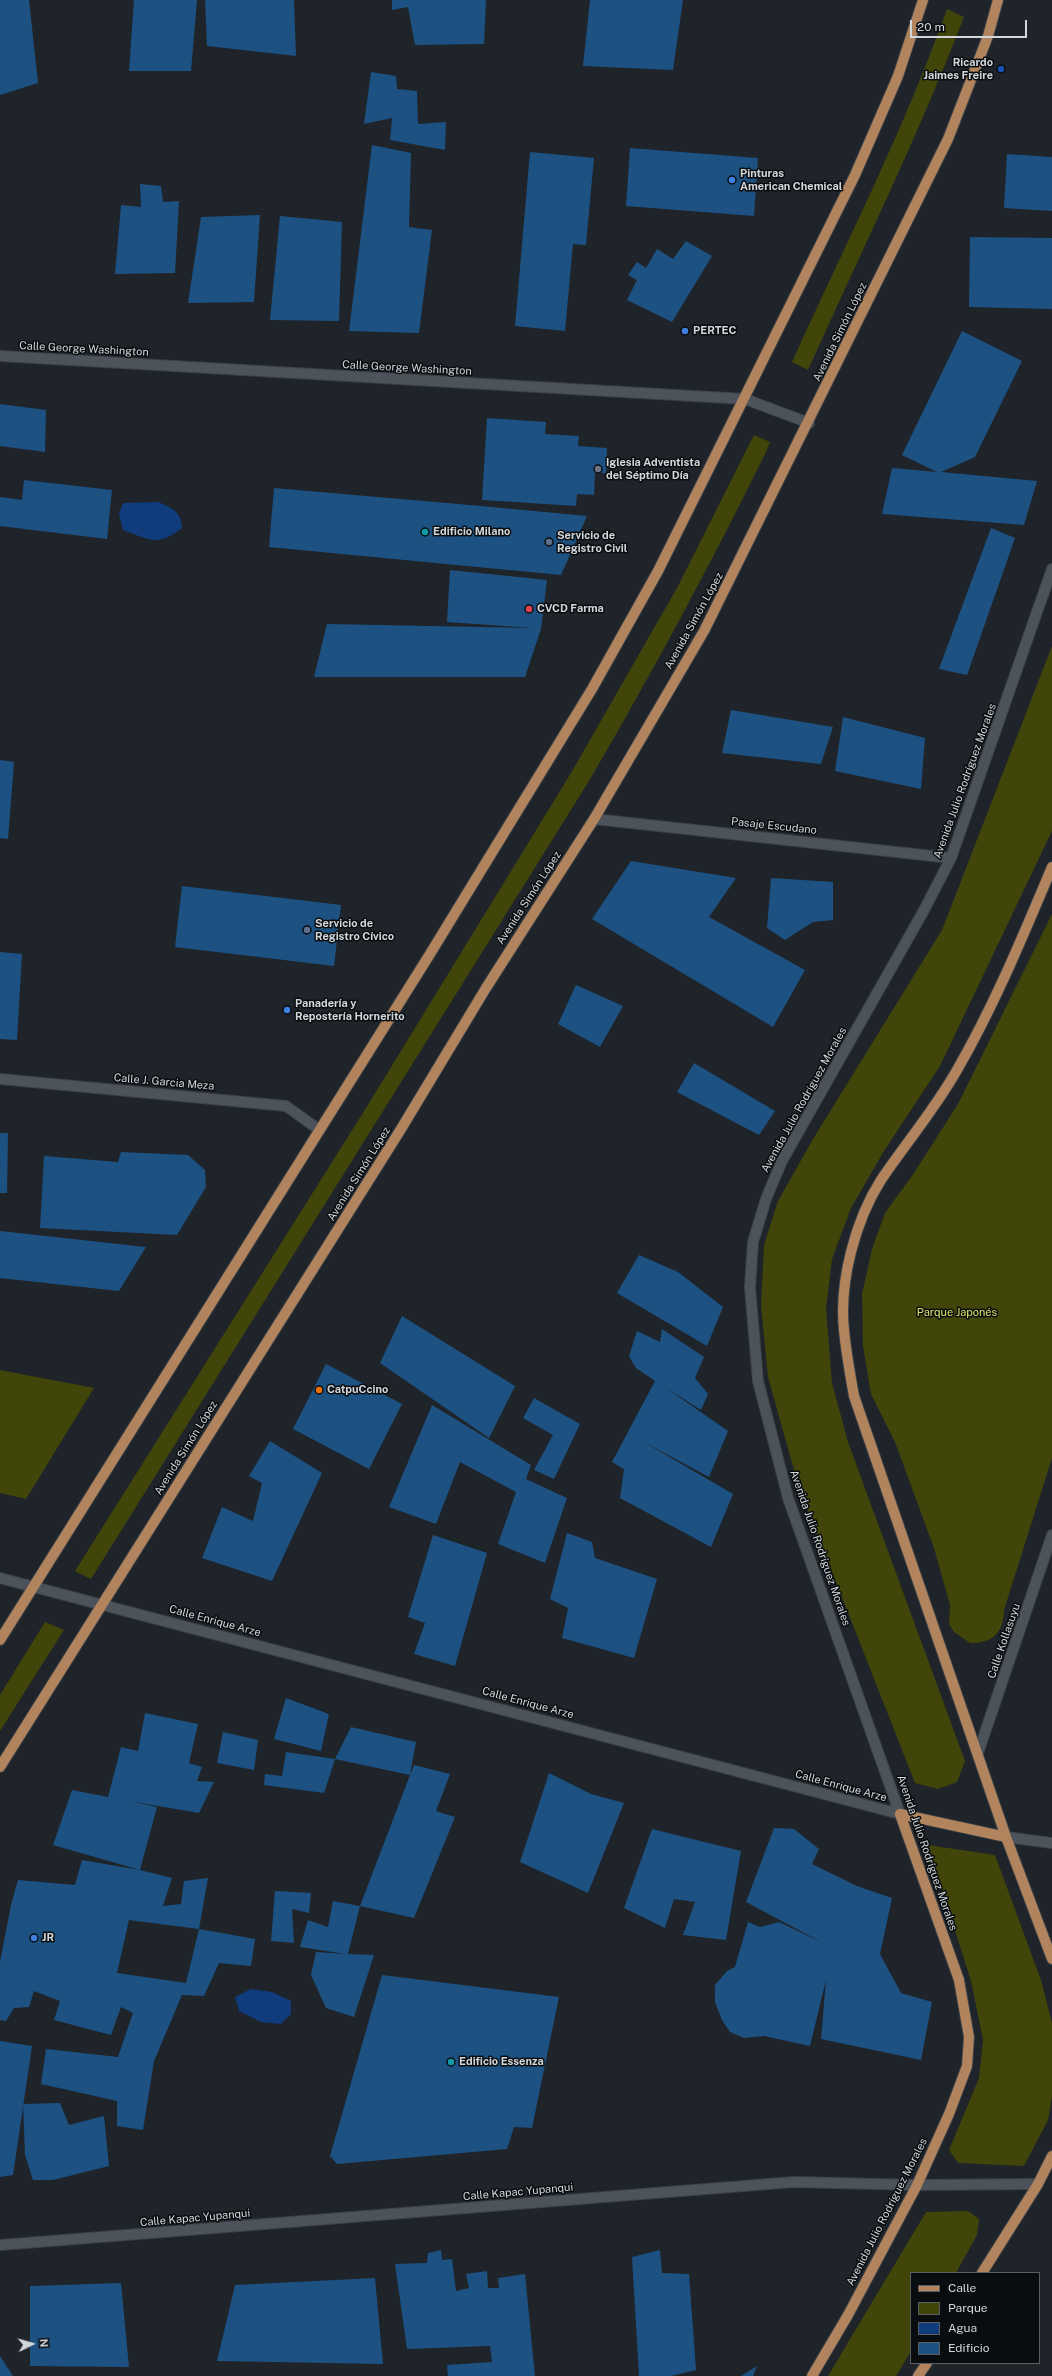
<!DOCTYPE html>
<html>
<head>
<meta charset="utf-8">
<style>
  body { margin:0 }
  #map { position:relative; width:1052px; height:2376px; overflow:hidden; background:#1e242a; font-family:"Public Sans",sans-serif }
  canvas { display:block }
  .legend { position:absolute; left:910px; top:2272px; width:130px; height:92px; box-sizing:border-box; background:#0a0d10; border:1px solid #5a5d61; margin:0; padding:5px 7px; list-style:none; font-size:12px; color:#d1d6da }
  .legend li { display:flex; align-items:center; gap:8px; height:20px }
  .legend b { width:20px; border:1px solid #5a5d61 }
  .north { position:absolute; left:12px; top:2324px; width:40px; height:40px; -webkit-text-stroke:3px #0a0d10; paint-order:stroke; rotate:85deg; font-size:11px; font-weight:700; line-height:16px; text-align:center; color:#d1d6da }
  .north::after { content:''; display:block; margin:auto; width:14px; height:18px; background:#d1d6da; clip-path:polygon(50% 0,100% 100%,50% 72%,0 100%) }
  .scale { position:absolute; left:910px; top:20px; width:117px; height:18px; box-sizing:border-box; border:2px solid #d1d6da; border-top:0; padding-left:5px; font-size:12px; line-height:14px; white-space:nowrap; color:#d1d6da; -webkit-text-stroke:3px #0a0d10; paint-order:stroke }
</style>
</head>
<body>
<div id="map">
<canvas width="1052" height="2376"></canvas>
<ul class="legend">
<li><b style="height:5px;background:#b2845d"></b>Calle</li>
<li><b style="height:11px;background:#414509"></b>Parque</li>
<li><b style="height:11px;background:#103b7d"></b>Agua</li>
<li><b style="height:11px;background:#1d5182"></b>Edificio</li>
</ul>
<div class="north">N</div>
<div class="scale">20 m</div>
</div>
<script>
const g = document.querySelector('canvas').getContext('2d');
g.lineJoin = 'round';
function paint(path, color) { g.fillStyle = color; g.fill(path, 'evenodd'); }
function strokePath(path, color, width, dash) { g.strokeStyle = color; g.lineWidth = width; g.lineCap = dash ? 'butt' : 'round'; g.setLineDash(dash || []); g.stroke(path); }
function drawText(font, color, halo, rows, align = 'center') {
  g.font = font + ' "Public Sans",sans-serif'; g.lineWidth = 3; g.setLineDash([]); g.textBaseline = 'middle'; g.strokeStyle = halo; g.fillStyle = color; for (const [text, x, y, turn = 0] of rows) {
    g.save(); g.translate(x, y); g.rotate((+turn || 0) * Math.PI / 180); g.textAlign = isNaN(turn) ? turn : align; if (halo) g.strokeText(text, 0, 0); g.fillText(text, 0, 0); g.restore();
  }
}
paint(new Path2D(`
  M947 9 964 17C918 137 861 252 808 370L792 362C845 245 904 130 947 9Z
  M754 435 770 442 766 452C711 564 652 673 589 781L91 1579 75 1571 366 1108 571 773 678 586Z
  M1052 646V831L940 1066 884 1151 851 1208 832 1259 826 1309 832 1383 848 1442 965 1761 957 1782 938 1789 915 1783 799 1488 768 1377 761 1306 764 1245 778 1201 813 1139 942 930Z
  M1052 914V1458L1004 1610C1004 1632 992 1644 970 1643L954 1632 949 1624 950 1605 934 1548 895 1442 871 1394 863 1346 862 1294 872 1249 885 1213 914 1173 958 1104Z
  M0 1370 94 1388 26 1499 0 1493Z
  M45 1622 64 1630 0 1731V1695Z
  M928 1845 995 1855 1041 1980 1052 2023V2096L1048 2120 1024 2166 958 2163 949 2150 979 2078 983 2040 971 1981Z
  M968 2211 979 2219 977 2235 956 2273H911V2351L896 2376H828L926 2212Z`), '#414509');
paint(new Path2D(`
  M158 502C172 508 181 511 182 528 158 547 150 540 123 530L119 514 123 503Z
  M251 1989 272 1992 291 2001V2014L281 2024 261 2022 239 2011 235 1997Z`), '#103b7d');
paint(new Path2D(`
  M0 0H29L38 83 0 95Z
  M134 0H197L191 71H129Z
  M205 0H294L296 56 207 46Z
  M392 0H486L484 44 415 45 408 7 392 10Z
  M590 0H683L673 70 583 66Z
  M371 72 396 76 397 89 417 91 418 124 446 122 445 150 390 140 392 118 364 124Z
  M372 145 411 153 409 227 432 230 419 333 349 331Z
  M630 148 758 158 754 216 626 206Z
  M530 152 594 158 586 245 573 244 565 331 515 326Z
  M1007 154 1052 157V211L1004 208Z
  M140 184 161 186 163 202 179 201 175 273 115 274 121 205 141 207Z
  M260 215 254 302 188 303 201 217Z
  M280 216 342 222 339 321 270 320Z
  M970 237 1052 238V309L969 307Z
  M686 241 712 256 672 322 627 300 637 280 628 275 637 262 646 268 657 249 673 259Z
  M962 331 1022 361 975 457 941 472 1037 481 1024 525 882 514 892 468 937 472 902 455Z
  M0 404 46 410 45 452 0 446Z
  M487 418 546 422 545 434 579 436 578 446 607 448 606 473H595L594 495 577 494 576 506 482 500Z
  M24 480 112 490 107 539 0 526V497L22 500Z
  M274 488 481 506 587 516 561 575 269 547Z
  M991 528 1015 538 967 675 939 669Z
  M450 570 547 580 541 629 525 677H314L327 624 533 628 447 622Z
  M731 710 833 727 821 764 722 753Z
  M843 717 925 738 921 789 835 771Z
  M0 760 14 762 8 839 0 838Z
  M631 861 736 878 709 917 805 970 773 1027 592 919Z
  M771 878 833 882V920L813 922 785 940 767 928Z
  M182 886 341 905 334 966 175 947Z
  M0 952 22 954 17 1040 0 1039Z
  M576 985 623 1006 600 1047 558 1024Z
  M694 1063 775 1111 759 1135 677 1092Z
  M0 1133H8L7 1193H0Z
  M121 1152 188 1155 205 1170 206 1187 177 1235 40 1228 44 1156 118 1162Z
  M0 1231 146 1247 119 1291 0 1278Z
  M639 1255 678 1272 723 1307 707 1346 617 1293Z
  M402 1316 515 1386 489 1438 380 1363Z
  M662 1329 704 1357 695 1378 708 1394 701 1410 666 1388 728 1431 709 1477 642 1441 733 1494 711 1547 620 1498 624 1469 612 1462 655 1381 636 1368 629 1356 637 1331 660 1342Z
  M326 1364 402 1404 369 1469 293 1429Z
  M534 1398 580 1424 554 1479 534 1470 553 1435 523 1418Z
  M432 1405 531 1465 526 1479 567 1498 545 1563 498 1544 516 1492 460 1462 436 1524 389 1507Z
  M270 1441 322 1473 272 1581 202 1558 222 1507 253 1521 262 1483 249 1476Z
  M567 1533 592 1542 595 1558 657 1579 634 1658 562 1638 568 1608 550 1599Z
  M433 1535 487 1553 455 1666 414 1654 425 1623 408 1617Z
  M286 1698 329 1714 321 1751 274 1739Z
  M145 1713 198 1724 189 1763 202 1767 197 1781 214 1782 199 1813 129 1801 157 1807 140 1870 172 1878 163 1906 181 1904 184 1881 208 1878 199 1929 129 1920 117 1973 186 1983 199 1929 255 1939 251 1966 219 1963 204 1996 182 1995 154 2061 143 2130 117 2126V2101L41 2084 46 2049 118 2057 133 2013 121 2007 111 2035 54 2020 60 2001 34 1991 29 2007 14 2008 6 2021 0 2020V1962L11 1905 18 1880 75 1885 82 1860 140 1870 53 1845 72 1790 108 1797 121 1747 138 1751Z
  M351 1727 416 1742 410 1775 414 1765 450 1774 436 1811 455 1817 414 1918 360 1906 410 1775 335 1759Z
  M223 1732 258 1740 254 1770 217 1763Z
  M286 1752 335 1759 324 1793 264 1785 265 1774 282 1776Z
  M549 1773 591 1794 624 1803 588 1893 520 1862Z
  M774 1828 794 1829 819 1849 812 1864 857 1886 892 1898 880 1954 901 1993 932 2002 921 2060 821 2039 826 1980 810 2046 764 2036 744 2038 730 2032 722 2020 715 2002V1985L727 1971 735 1967 748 1922 760 1927 779 1922 823 1943 746 1902Z
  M652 1829 741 1851 726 1940 683 1935 695 1902 674 1899 665 1928 624 1908Z
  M275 1891 311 1893 309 1913 292 1909 294 1943 271 1941Z
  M333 1901 360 1906 348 1954 374 1955 354 2017 326 2008 311 1975 316 1952 346 1954 300 1947 308 1920 328 1927Z
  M382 1975 559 1997 532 2128 514 2127 507 2149 337 2164 330 2156Z
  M0 2041 32 2046 13 2175 0 2177Z
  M60 2103 69 2125 104 2116 109 2166 53 2180H33L25 2155 23 2104Z
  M441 2250 442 2260 452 2259 456 2291 469 2288 466 2274 487 2271 488 2288H499L498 2278 525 2274 535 2376H448L447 2365 492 2362 490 2346 407 2349 395 2264 427 2263 428 2253Z
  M660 2250 662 2273 689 2274 696 2370 671 2376H639L632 2257Z
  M375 2278 383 2364 217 2361 235 2285Z
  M121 2283 129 2367 30 2366V2286Z
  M0 2356 13 2376H0Z
  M757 2366 753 2376H741Z`), '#1d5182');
const minor = new Path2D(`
  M0 356 745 399 809 423
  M594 819 951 858
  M0 1079 286 1106 318 1129
  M0 1578 900 1814
  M978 1753 1052 1535
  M900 1814 788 1498 758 1381 750 1287 753 1242 766 1199 782 1161 923 912 951 858 1052 569
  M1006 1837 1052 1843
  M0 2245 794 2182 917 2185 1038 2184`);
const major = new Path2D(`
  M1052 867C1023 936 994 1006 957 1070 935 1109 906 1143 881 1180 855 1221 839 1282 844 1330 846 1352 850 1374 854 1396L1006 1837 1052 1959
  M0 1640 430 954 592 689 658 571 855 175 898 76 923 0
  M0 1767 401 1129 486 988 594 819 704 631 948 139 988 36 998 0
  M900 1814 1006 1837
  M982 2273 1038 2184 1052 2156
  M812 2376 848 2315 917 2185 949 2114 967 2066 969 2037 959 1980 900 1814
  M918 2376 927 2363`);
strokePath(minor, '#3c4147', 12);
strokePath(major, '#3c4147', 12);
strokePath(minor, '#4c535b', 10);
strokePath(major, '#b2845d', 10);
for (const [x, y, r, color] of [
  [1001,69,4,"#1a4fb4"],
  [732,180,4,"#3f7fe0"],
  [685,331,4,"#3f7fe0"],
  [598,469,4,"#6b7280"],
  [425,532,4,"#0f9aa8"],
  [549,542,4,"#5c6f8a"],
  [529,609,4,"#e0444e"],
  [307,930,4,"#5c6f8a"],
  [287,1010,4,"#3f7fe0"],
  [319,1390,4,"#e8710a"],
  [34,1938,4,"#3f7fe0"],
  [451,2062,4,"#0f9aa8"]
]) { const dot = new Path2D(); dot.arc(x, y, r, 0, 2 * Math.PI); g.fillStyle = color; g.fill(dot); strokePath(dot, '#0a0d10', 1.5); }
drawText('bold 11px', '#d1d6da', '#0a0d10', [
  ["Ricardo",993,63,"right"],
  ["Jaimes Freire",993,76,"right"],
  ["Pinturas",740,174],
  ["American Chemical",740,187],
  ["PERTEC",693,331],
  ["Iglesia Adventista",606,463],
  ["del Séptimo Día",606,476],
  ["Edificio Milano",433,532],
  ["Servicio de",557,536],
  ["Registro Civil",557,549],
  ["CVCD Farma",537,609],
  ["Servicio de",315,924],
  ["Registro Cívico",315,937],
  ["Panadería y",295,1004],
  ["Repostería Hornerito",295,1017],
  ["CatpuCcino",327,1390],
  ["JR",42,1938],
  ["Edificio Essenza",459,2062]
], 'left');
drawText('11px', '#d1d6da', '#0a0d10', [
  ["Avenida Simón López",840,332,-64],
  ["Calle George Washington",84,349,3],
  ["Calle George Washington",407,368,3],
  ["Avenida Simón López",694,621,-61],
  ["Avenida Julio Rodríguez Morales",965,781,-70],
  ["Pasaje Escudano",774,826,6],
  ["Avenida Simón López",529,898,-57],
  ["Calle J. Garcia Meza",164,1082,5],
  ["Avenida Julio Rodríguez Morales",804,1100,-61],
  ["Avenida Simón López",359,1174,-58],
  ["Avenida Simón López",186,1448,-58],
  ["Avenida Julio Rodríguez Morales",820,1548,71],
  ["Calle Enrique Arze",215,1621,15],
  ["Calle Kollasuyu",1004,1641,-71],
  ["Calle Enrique Arze",528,1703,15],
  ["Calle Enrique Arze",841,1786,15],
  ["Avenida Julio Rodríguez Morales",927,1853,71],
  ["Calle Kapac Yupanqui",518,2192,-5],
  ["Avenida Julio Rodríguez Morales",887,2212,-63],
  ["Calle Kapac Yupanqui",195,2218,-5]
]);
drawText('11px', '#dbe666', '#0a0d10', [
  ["Parque Japonés",957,1313]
]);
</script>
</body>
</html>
